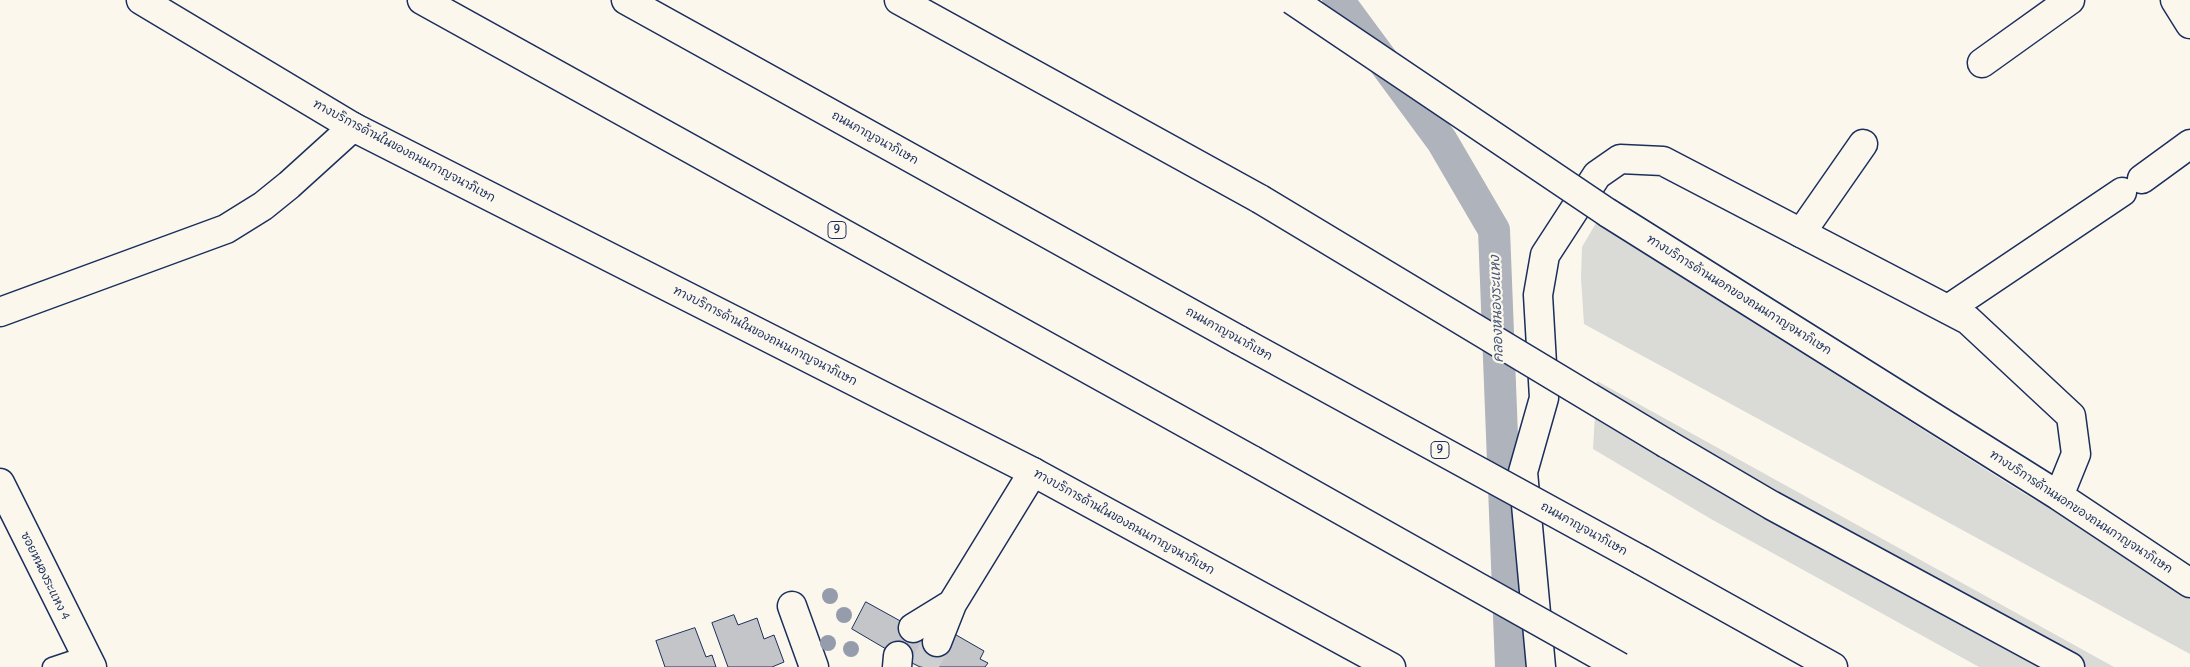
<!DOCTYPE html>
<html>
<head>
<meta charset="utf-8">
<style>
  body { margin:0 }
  canvas { display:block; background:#fbf7ec }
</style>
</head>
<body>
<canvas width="2190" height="667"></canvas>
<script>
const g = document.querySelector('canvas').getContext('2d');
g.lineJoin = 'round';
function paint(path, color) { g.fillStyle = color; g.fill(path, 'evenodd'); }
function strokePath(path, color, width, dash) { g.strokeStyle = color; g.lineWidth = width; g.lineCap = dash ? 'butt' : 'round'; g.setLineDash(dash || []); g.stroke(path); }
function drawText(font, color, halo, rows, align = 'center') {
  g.font = font + ' Delius,"Playpen Sans Thai",sans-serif'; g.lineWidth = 4.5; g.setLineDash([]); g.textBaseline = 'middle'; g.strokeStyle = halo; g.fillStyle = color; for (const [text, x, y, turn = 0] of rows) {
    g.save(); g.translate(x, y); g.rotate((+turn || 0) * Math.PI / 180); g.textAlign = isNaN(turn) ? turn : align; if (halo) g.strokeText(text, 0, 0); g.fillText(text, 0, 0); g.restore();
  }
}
paint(new Path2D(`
  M1596 223 2023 493 2190 588V654L1584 324 1581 278 1582 247Z
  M1597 381 2114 667H1979L1711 519 1593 449Z`), '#dadad7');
strokePath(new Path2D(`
  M1338 0 1442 141 1494 230 1511 667`), '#afb3bb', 32);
const building = new Path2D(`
  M866 602 913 628 951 632 984 651 980 659 988 663 985 667H920L898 656 852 629Z
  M734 615 738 625 757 618 764 639 774 635 784 662 772 667H728L712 623Z
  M695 628 706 657 712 655 716 667H665L656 641Z`);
paint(building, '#c3c5c9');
strokePath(building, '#1b2f5e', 1);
strokePath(new Path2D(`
  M923 667 937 642`), '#cecfd0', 28, [28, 14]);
const service = new Path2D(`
  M52 667 85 656`);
const minor = new Path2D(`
  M1982 63 2070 0
  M2142 179 2190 144
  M1801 233 1863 144
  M1948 309 2122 192
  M0 312 226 229 263 206 289 185 353 127
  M792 606 814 667
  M913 628 952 604
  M937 642 952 604 1033 472
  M897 667 898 656`);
const tertiary = new Path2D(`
  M2175 0 2190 24
  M0 483 92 667`);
const secondary = new Path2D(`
  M141 0 353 127 1033 472 1391 667
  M1608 213 2059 496 2190 583
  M1541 667 1523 472 1544 398 1538 295 1545 255 1597 175 1620 159 1663 161 1968 320 2071 416 2076 454 2059 496`);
const motorway = new Path2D(`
  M422 0 1252 460
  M626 0 1239 340
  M899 0 1260 199
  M1667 444 1771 505 2070 667
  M1641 560 1833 667`);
strokePath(service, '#1b2f5e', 21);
strokePath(minor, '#1b2f5e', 31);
strokePath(tertiary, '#1b2f5e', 31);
strokePath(secondary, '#1b2f5e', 31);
strokePath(motorway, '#1b2f5e', 31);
strokePath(service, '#fbf7ec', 18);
strokePath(minor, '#fbf7ec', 28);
strokePath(tertiary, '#fbf7ec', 28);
strokePath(secondary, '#fbf7ec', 28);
strokePath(motorway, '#fbf7ec', 28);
const secondaryBridge = new Path2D(`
  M1292 0 1608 213`);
const motorwayBridge = new Path2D(`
  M1260 199 1667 444
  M1239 340 1641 560
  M1252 460 1620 667`);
strokePath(secondaryBridge, '#1b2f5e', 31, []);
strokePath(motorwayBridge, '#1b2f5e', 31, []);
strokePath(secondaryBridge, '#fbf7ec', 28);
strokePath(motorwayBridge, '#fbf7ec', 28);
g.fillStyle = '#959cab';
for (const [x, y] of [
  [830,596],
  [844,615],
  [828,643],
  [851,649]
]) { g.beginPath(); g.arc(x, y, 8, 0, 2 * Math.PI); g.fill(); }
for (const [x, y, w] of [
  [837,230,18],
  [1440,450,18]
]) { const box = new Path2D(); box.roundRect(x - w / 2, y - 8.5, w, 17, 4); g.fillStyle = '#fbf7ec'; g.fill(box); strokePath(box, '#1b2f5e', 1); }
drawText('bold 11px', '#1b2f5e', null, [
  ["9",837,230],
  ["9",1440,450]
]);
drawText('12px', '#1b2f5e', '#fbf7ec', [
  ["ถนนกาญจนาภิเษก",875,138,29],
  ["ทางบริการด้านในของถนนกาญจนาภิเษก",404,151,28],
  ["ทางบริการด้านนอกของถนนกาญจนาภิเษก",1739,295,32],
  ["ถนนกาญจนาภิเษก",1229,334,29],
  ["ทางบริการด้านในของถนนกาญจนาภิเษก",765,336,27],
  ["ทางบริการด้านนอกของถนนกาญจนาภิเษก",2081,512,33],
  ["ทางบริการด้านในของถนนกาญจนาภิเษก",1124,522,29],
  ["ถนนกาญจนาภิเษก",1584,529,29],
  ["ซอยหนองระแหง 4",45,576,64]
]);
drawText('italic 14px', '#47577a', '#fbf7ec', [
  ["คลองหนองระแหง",1497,309,-92]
]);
</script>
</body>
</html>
